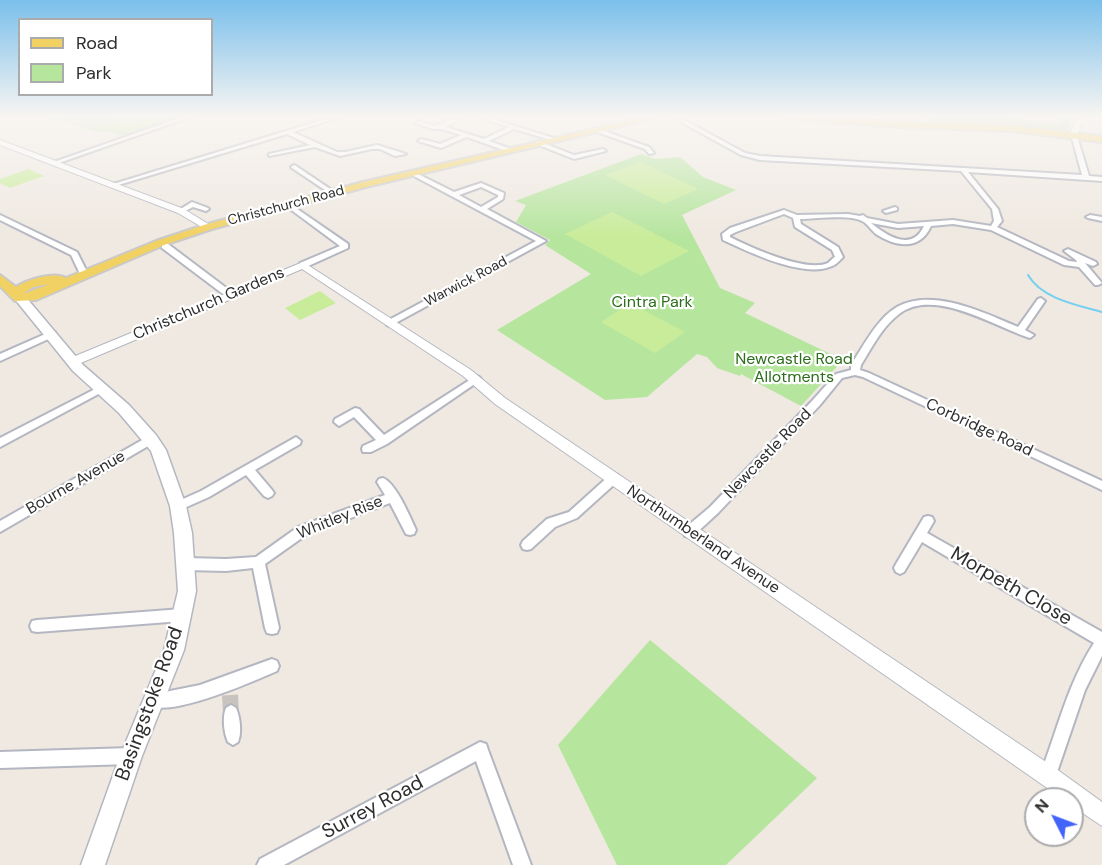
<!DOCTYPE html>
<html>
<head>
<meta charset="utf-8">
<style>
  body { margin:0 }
  #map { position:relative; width:1102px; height:865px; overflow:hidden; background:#efe9e1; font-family:"DM Sans",sans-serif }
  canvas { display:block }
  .legend { position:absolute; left:18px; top:18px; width:195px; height:78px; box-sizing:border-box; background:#fff; border:2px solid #ababab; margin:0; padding:8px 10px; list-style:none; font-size:18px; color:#2e2e2e }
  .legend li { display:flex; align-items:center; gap:12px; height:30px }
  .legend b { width:30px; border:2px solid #ababab }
  .north { position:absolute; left:1024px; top:787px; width:60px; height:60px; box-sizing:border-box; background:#fff; border:2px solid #ababab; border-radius:50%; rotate:312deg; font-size:16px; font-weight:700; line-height:24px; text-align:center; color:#2e2e2e }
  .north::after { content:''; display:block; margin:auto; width:21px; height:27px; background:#4264fb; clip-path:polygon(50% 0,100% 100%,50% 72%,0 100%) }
</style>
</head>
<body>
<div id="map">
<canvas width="1102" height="865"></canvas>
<ul class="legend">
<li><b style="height:8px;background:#f2d163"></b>Road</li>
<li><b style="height:16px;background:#b6e59e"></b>Park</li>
</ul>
<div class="north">N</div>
</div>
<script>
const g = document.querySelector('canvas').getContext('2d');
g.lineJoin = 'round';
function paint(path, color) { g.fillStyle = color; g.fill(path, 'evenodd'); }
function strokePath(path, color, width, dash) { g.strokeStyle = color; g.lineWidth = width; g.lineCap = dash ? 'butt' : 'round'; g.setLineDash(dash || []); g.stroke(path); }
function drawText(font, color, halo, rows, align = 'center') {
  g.font = font + ' "DM Sans",sans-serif'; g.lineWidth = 4.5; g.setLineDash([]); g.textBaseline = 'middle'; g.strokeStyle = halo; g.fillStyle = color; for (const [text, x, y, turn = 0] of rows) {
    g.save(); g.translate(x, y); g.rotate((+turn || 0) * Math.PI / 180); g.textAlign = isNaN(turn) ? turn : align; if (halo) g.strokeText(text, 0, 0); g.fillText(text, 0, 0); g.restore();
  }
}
paint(new Path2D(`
  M63 116H186L125 137 109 131 97 132 54 119Z
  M933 116H1011L1018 119 1058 124 1065 116H1072L1067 132 932 122Z
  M641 154 655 159 680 157 703 177 736 190 682 215 720 288 755 303 745 313 843 360 801 406 741 374 740 376 717 368 707 357 697 354 647 397 605 400 497 330 591 274 545 245 550 240 516 222 526 205 515 201Z
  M650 640 817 778 726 865H617L558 745Z`), '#b6e59e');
paint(new Path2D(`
  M128 116H172L129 132 105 124Z
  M640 162 698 189 664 204 605 175Z
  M29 169 44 176 10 188 0 183V179Z
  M612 212 689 251 641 276 565 234Z
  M320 291 336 303 300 320 285 308Z
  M630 303 685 332 655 353 601 322Z`), '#c9ec9a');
strokePath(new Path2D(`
  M1028 275C1042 299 1077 305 1102 312`), '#75cff0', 2);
strokePath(new Path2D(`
  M230 695 231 713`), '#c8c4bd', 16, [16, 8]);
const minor = new Path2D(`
  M185 116H193L56 164 51 163Z
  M335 116H343L293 132 337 152H345L377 145 406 154 395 156 380 149H372L340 156 315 147 269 156V154L310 145 287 134 115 186 110 185Z
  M459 116H466L446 127 484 139 509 127 475 116H483L557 139 554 141 514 129 489 141 511 149V151L509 152 467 137 441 148 418 141 421 139 440 144 461 135 441 129H433L415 123 418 121 435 126Z
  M670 116H677L745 153 760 156 1082 175 1071 134 1076 133 1089 176 1102 177V181L968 172 998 209 1002 221 997 227 1069 261 1077 262 1076 260 1064 251 1068 249 1096 262 1097 264 1093 266 1085 263 1102 283 1098 285H1095L1079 267 1064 265 991 230 953 224 931 226C920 251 896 247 876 234 871 230 867 223 862 221 849 214 815 219 800 219L801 224 838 247 843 257C840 260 836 265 832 266 804 279 749 252 723 240L722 234 730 228 784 210 797 215 848 214 860 216 863 215 867 218 898 224 953 220 991 226 994 221 992 209 961 171 760 160 741 155ZM784 214 793 218 795 227 832 250 835 257C834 257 829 262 828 263 806 273 750 247 730 237V235L736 232ZM871 223 898 228 924 226C912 252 887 236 871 223Z
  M925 116H931L928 121 930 126H926L922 121Z
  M596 128 649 147 654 153 649 154 645 149 594 131V129Z
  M538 141 574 155 603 149 606 151 574 159 536 144 535 143Z
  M294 165 296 166 336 193 331 194 292 168 291 167Z
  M410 172H414L454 192 481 183 504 193 503 199 487 209 546 241 390 326 387 325V321L536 241 410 174ZM481 187 498 195V197L481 207 459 195Z
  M192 202 208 208 209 209 206 211 193 207 183 212H179V210Z
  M286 204H290L348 244V248L306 267H300V263L340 246 286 206Z
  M895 207 897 208V210L886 213 883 211Z
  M0 215 77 252 88 274 84 276H81L71 255 0 220Z
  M1090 215 1102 217V221L1088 218 1086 217Z
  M162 244H168L233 293V297H227L162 248Z
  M1041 298 1045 301 1025 330 1034 335 1030 338C995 327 934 287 899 314 882 327 872 347 861 365L860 370 869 373 1102 481V490L863 377 855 375 842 378 820 405 718 513 693 536 689 537 685 536 683 532 685 528 710 507 812 401 836 374 851 370V365C864 345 877 319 897 307 932 287 985 313 1018 327L1038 299Z
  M52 331 55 332V336L0 361V354Z
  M476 376 479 377 481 379 479 381 387 444 371 452H363L362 449 363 446 376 440 354 417 339 426 334 422 335 419 355 408 359 409 384 435Z
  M101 386 104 387 106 389 104 391 0 447V438Z
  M151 435 155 436 156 439 155 442 0 532V521Z
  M296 437 301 441 300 444 255 470 272 490 274 493 272 496 268 498 264 496 246 475 209 497 182 509 178 511 174 509 172 506 174 503 201 491Z
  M614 474 618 475 620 478 618 481 577 518 555 527 531 549 527 550 523 549 521 545 523 541 547 519 569 512 610 475Z
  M383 478C396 483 410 517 416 530L414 534 410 535 406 534 390 503 306 535 265 564 279 628 277 633 272 634 267 633 265 628 253 568 226 571 186 570 182 568 180 564 182 560 186 558 226 559 256 557 298 527 385 495 377 482 379 479Z
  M928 516 932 517 934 521 927 533 1102 632V656L1085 690 1054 781 1048 783 1042 781 1040 775C1057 731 1068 683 1094 643L922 542 904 572 900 574 896 572 894 568 896 564 924 517Z
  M182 609 187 611 189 615 187 619 182 621 37 632 32 631 30 626 32 621 37 620Z
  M272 659 277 661 279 666 277 671C252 682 174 716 150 706L148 701 150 696 155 694 200 685Z
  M231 705 236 708C240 717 242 733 238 742L233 745 228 742C224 733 222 717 226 708Z
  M480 742 486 744 488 750 531 865H513L476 761 284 865H257L260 859Z
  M131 748 137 750 139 756 137 762 131 764 0 768V752Z`);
const tertiary = new Path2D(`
  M1078 116H1084L1078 134 1074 136 1070 134Z
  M0 140 184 209 213 227 205 229 178 213 0 145Z
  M303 262 471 370 505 398 1055 768 1102 802V826L1072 806V799H1063L495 404 463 376 302 269 76 365 72 366 66 362 68 359Z`);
const secondary = new Path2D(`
  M20 294 24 295 83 365 129 405 156 435 166 450 186 506 192 533 196 591 184 650 142 756 105 865H81L120 756 164 650 178 591 174 533 170 506 151 451 119 413 73 371 14 298Z`);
const primary = new Path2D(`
  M650 116H665L366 187 212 229 164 245 36 300 15 301 0 286V275L16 287C27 280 54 271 66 278L156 241 204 225 363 182ZM50 284 23 294 33 287Z
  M782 116 1011 125 1102 136V142L1011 131 895 127 786 119Z`);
strokePath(minor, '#b4b7c1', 4);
strokePath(tertiary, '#b4b7c1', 2);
strokePath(secondary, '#b4b7c1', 3);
strokePath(primary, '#c9c9c9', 4);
paint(minor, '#fff');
paint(tertiary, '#fff');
paint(secondary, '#fff');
paint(primary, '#f2d163');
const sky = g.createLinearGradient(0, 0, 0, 237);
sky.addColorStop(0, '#7abfeb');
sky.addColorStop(0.49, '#f8f5f2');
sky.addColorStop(1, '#f8f5f200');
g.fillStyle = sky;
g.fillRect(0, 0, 1102, 237);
drawText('14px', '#2e2e2e', '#fff', [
  ["Christchurch Road",286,206,-15],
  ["Warwick Road",466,282,-28]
]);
drawText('16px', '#2c6e1b', '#fff', [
  ["Cintra Park",652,303],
  ["Newcastle Road",794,360],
  ["Allotments",794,378]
]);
drawText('16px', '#2e2e2e', '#fff', [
  ["Christchurch Gardens",209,304,-23],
  ["Corbridge Road",979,428,25],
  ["Newcastle Road",768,454,-46],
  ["Bourne Avenue",76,483,-30],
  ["Whitley Rise",340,518,-22],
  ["Northumberland Avenue",703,540,34]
]);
drawText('20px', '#2e2e2e', '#fff', [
  ["Morpeth Close",1011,587,30],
  ["Basingstoke Road",150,704,-70],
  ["Surrey Road",373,808,-28]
]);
</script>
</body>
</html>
